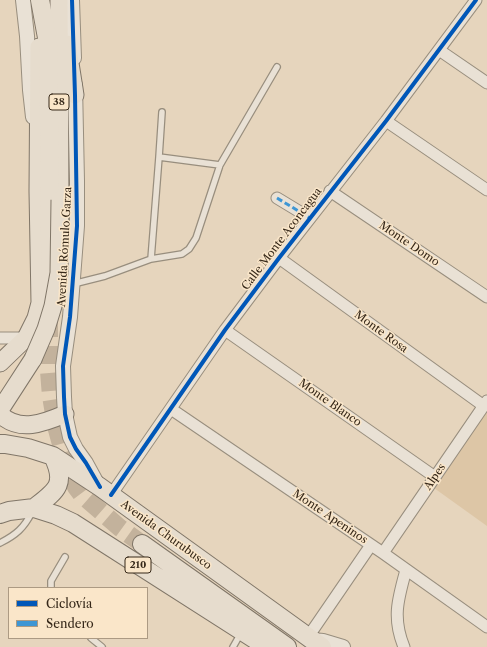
<!DOCTYPE html>
<html>
<head>
<meta charset="utf-8">
<style>
  body { margin:0 }
  #map { position:relative; width:487px; height:647px; overflow:hidden; background:#e6d5bd; font-family:"Libre Caslon Text",serif }
  canvas { display:block }
  .legend { position:absolute; left:8px; top:587px; width:140px; height:52px; box-sizing:border-box; background:#fae6c9; border:1px solid #ac9a83; margin:0; padding:5px 7px; list-style:none; font-size:12px; color:#362819 }
  .legend li { display:flex; align-items:center; gap:8px; height:20px }
  .legend b { width:20px; border:1px solid #ac9a83 }
</style>
</head>
<body>
<div id="map">
<canvas width="487" height="647"></canvas>
<ul class="legend">
<li><b style="height:5px;background:#0057b8"></b>Ciclovía</li>
<li><b style="height:5px;background:#3e96d4"></b>Sendero</li>
</ul>
</div>
<script>
const g = document.querySelector('canvas').getContext('2d');
g.lineJoin = 'round';
function paint(path, color) { g.fillStyle = color; g.fill(path, 'evenodd'); }
function strokePath(path, color, width, dash) { g.strokeStyle = color; g.lineWidth = width; g.lineCap = dash ? 'butt' : 'round'; g.setLineDash(dash || []); g.stroke(path); }
function drawText(font, color, halo, rows, align = 'center') {
  g.font = font + ' "Libre Caslon Text",serif'; g.lineWidth = 3; g.setLineDash([]); g.textBaseline = 'middle'; g.strokeStyle = halo; g.fillStyle = color; for (const [text, x, y, turn = 0] of rows) {
    g.save(); g.translate(x, y); g.rotate((+turn || 0) * Math.PI / 180); g.textAlign = isNaN(turn) ? turn : align; if (halo) g.strokeText(text, 0, 0); g.fillText(text, 0, 0); g.restore();
  }
}
paint(new Path2D(`
  M487 411V526L434 488Z`), '#ddc6a6');
strokePath(new Path2D(`
  M49 319V371L51 396 56 426 67 466 76 487 82 495 120 528 142 544`), '#c3b29c', 18, [18, 9]);
const service = new Path2D(`
  M159 157 162 112
  M151 259 159 157 220 165
  M73 284 105 276 151 259 182 254 189 249 196 238 220 165 277 67
  M0 543C16 535 24 528 32 512
  M51 588V581L65 557
  M91 638 102 647
  M233 647 241 633`);
const minor = new Path2D(`
  M439 50 487 83
  M386 121 487 190
  M330 191 487 297
  M277 198 310 218
  M279 258 484 406
  M225 330 435 477
  M0 338H26
  M171 409 383 553 487 627
  M111 495 225 330 279 258 386 121 476 0
  M383 553 487 401
  M308 637 371 545
  M404 647C392 618 398 599 406 570`);
const tertiary = new Path2D(`
  M23 0 27 36 30 90 33 117
  M72 0 74 58
  M75 85 77 181V226L70 317 63 366 64 397 65 414 70 437 76 449 86 463 98 485
  M313 640 323 641 343 647`);
const primary = new Path2D(`
  M59 0 60 200
  M67 44 75 95
  M0 363 26 338 36 318 40 303 38 191 39 47
  M0 410 33 359
  M0 414C19 433 44 423 65 414`);
const trunk = new Path2D(`
  M40 0 48 43 50 198C49 228 51 257 50 286
  M0 444H5L28 448 53 456 100 487 322 647
  M34 508C56 491 67 485 53 456
  M0 514 9 511 34 508 56 515 73 523 267 647
  M142 544 287 647`);
strokePath(service, '#988e7e', 8);
strokePath(minor, '#988e7e', 13);
strokePath(tertiary, '#988e7e', 16);
strokePath(primary, '#807668', 19);
strokePath(trunk, '#807668', 20);
strokePath(service, '#e9e1d5', 5.5);
strokePath(minor, '#e9e1d5', 11);
strokePath(tertiary, '#e9e1d5', 14);
strokePath(primary, '#e6dccd', 17);
strokePath(trunk, '#e6dccd', 18);
const primaryBridge = new Path2D(`
  M33 359 46 329 53 306 59 273 60 200`);
strokePath(primaryBridge, '#807668', 19, []);
strokePath(primaryBridge, '#e6dccd', 17);
strokePath(new Path2D(`
  M277 198 310 218`), '#3e96d4', 3, [6, 3]);
strokePath(new Path2D(`
  M72 0 75 95 77 226 70 317 63 366 64 397 65 414 70 437 76 449 86 463 100 487
  M111 495 225 330 279 258 386 121 476 0`), '#0057b8', 4);
for (const [x, y, w] of [
  [59,102,20],
  [138,565,26]
]) { const box = new Path2D(); box.roundRect(x - w / 2, y - 8, w, 16, 3); g.fillStyle = '#fae6c9'; g.fill(box); strokePath(box, '#362819', 1); }
drawText('bold 10px', '#362819', null, [
  ["38",59,102],
  ["210",138,565]
]);
drawText('11px', '#362819', '#fae6c9', [
  ["Calle Monte Aconcagua",282,239,-53],
  ["Monte Domo",409,244,34],
  ["Avenida Rómulo Garza",65,247,-87],
  ["Monte Rosa",381,332,36],
  ["Monte Blanco",330,403,35],
  ["Alpes",435,477,-56],
  ["Monte Apeninos",330,517,34],
  ["Avenida Churubusco",166,535,36]
]);
</script>
</body>
</html>
